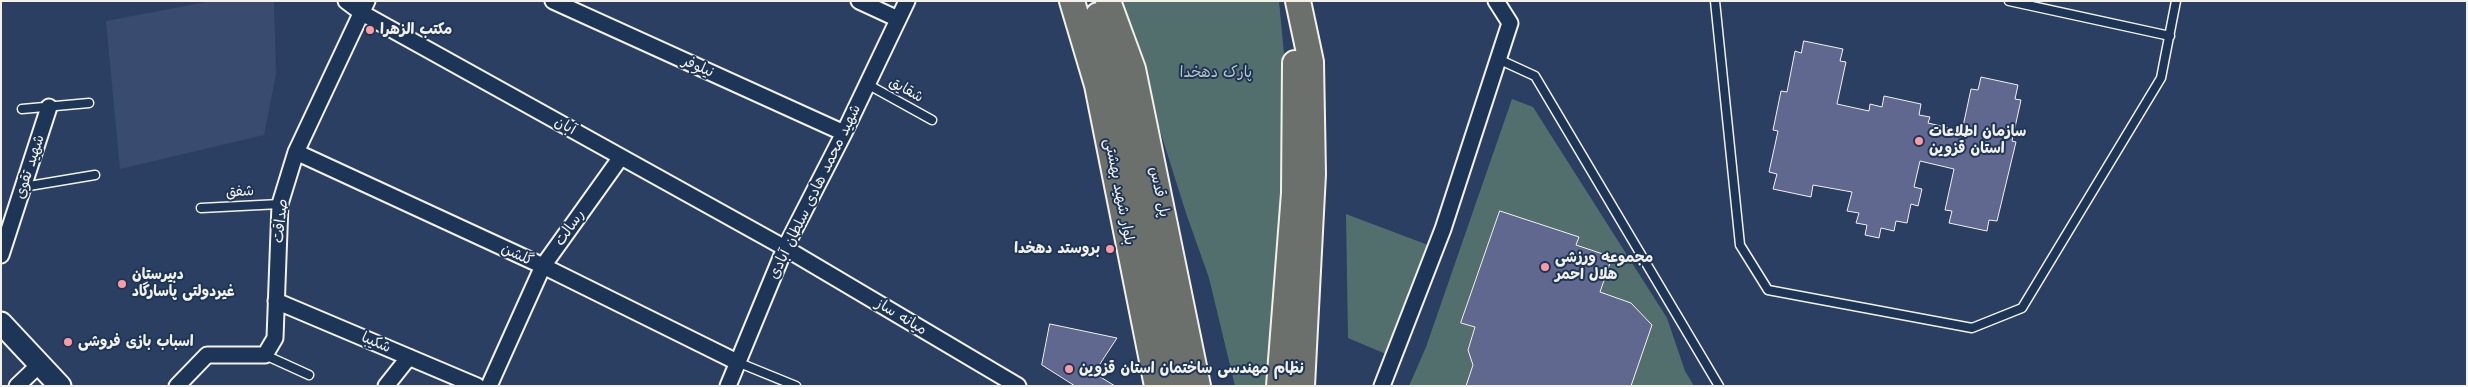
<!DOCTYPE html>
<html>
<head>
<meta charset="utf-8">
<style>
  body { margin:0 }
  #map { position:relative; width:2468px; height:387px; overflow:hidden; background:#2a3f62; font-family:"Shantell Sans",sans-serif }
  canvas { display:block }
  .frame { position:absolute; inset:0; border:2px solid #f4f1e8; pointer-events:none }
</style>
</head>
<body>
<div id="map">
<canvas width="2468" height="387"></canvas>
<div class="frame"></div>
</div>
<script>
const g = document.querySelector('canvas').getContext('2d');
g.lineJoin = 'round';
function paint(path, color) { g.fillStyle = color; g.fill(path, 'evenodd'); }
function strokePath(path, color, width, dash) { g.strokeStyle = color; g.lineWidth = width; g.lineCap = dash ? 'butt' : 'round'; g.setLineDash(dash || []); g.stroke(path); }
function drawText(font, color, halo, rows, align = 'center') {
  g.font = font + ' "Shantell Sans","Playpen Sans Arabic",sans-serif'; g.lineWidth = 4; g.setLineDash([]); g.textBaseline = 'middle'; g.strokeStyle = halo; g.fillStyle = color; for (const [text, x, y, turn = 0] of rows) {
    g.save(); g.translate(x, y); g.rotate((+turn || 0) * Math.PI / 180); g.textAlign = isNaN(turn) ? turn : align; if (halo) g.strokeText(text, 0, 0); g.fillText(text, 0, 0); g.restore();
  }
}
paint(new Path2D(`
  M212 1H274L276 74 264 135 120 169 106 21Z`), '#3a4b70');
paint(new Path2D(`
  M1119 1H1279L1290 117 1274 386H1235L1209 278 1186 213Z
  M1512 99 1533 107 1667 318 1685 371 1694 386H1409L1426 347Z
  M1346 214 1436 248 1393 357 1348 338Z`), '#536f6d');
const building = new Path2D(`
  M1804 41 1843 49 1840 61 1846 62 1837 104 1869 111 1870 104 1882 107 1884 96 1921 104 1919 115 1930 117 1928 123 1962 131 1971 89 1978 90 1981 77 2018 85 2015 99 2021 100 2012 141 2016 142 1997 221 1989 220 1987 231 1949 223 1952 211 1945 210 1954 169 1920 161 1914 187 1922 189 1918 206 1911 204 1907 223 1896 221 1894 231 1881 228 1879 238 1865 235 1867 225 1856 223 1859 213 1847 211 1852 192 1813 185 1811 197 1773 189 1777 174 1769 172 1778 131 1773 130 1781 91 1787 92 1795 51 1801 53Z
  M1500 211 1579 237 1576 245 1612 257 1600 292 1631 303 1652 325 1631 386H1466L1473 365 1468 350 1475 327 1461 323Z
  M1050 324 1117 338 1094 373 1115 386H1075L1042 365Z`);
paint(building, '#60688f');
strokePath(building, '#f4f1e8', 1);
const service = new Path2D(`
  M1715 1 1740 245 1768 290 1972 328 2022 308 2161 78 2176 1
  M2009 1 2170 36
  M1498 59 1535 76 1719 386
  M867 84 932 120
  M22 109 89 103
  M23 187 95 175
  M201 208 280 204
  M265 355 309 375
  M737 362 796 386`);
const minor = new Path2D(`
  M346 1 362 13 785 248 1018 386
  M553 1 844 133
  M859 1 898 19
  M296 152 543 266 737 362
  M1 255 49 107
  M276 301 477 386
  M17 386 40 364
  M177 386 207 355H265L275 338 280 204 296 152 367 1
  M386 386 409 357
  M489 386 543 266 621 157
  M728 386 785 248 844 133 907 1
  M1382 386 1443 229 1510 23 1496 1`);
const secondary = new Path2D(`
  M1 323 60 386`);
const primary = new Path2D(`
  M1072 1 1097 85 1157 386
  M1108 1 1133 69 1198 386
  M1298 1 1311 62 1313 174 1302 386
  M1098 15 1118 83 1172 357 1175 386
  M1279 386 1294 193 1295 63`);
strokePath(service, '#f4f1e8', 11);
strokePath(minor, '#f4f1e8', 19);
strokePath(secondary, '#f4f1e8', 25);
strokePath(primary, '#f4f1e8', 28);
strokePath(service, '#1d3557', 8);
strokePath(minor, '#1d3557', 15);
strokePath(secondary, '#1d3557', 21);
strokePath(primary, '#6c706d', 24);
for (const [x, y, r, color] of [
  [370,30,5,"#ff9aa2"],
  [1919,141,5,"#ff9aa2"],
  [1110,249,5,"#ff9aa2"],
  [1545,267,5,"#ff9aa2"],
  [122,284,5,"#ff9aa2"],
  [68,342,5,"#ff9aa2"],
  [1069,369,5,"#ff9aa2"]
]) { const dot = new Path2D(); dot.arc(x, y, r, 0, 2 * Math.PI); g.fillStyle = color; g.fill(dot); strokePath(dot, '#1d3557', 2); }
drawText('bold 15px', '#f4f1e8', '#1d3557', [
  ["مکتب الزهرا",380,30],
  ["سازمان اطلاعات",1929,132],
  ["استان قزوین",1929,149],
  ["بروستد دهخدا",1100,249,"right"],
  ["مجموعه ورزشی",1555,258],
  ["هلال احمر",1555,275],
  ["دبیرستان",132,275],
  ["غیردولتی پاسارگاد",132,292],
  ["اسباب بازی فروشی",78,342],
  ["نظام مهندسی ساختمان استان قزوین",1079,369]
], 'left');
drawText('15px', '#f4f1e8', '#1d3557', [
  ["نیلوفر",698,67,24],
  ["شقایق",906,90,29],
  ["آبان",565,126,29],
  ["شهید تقوی",30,167,-72],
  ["شفق",240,192,-3],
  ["شهید محمد هادی سلطان آبادی",815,192,-64],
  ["بلوار شهید بهشتی",1119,192,79],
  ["پل قدس",1159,192,78],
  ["صداقت",281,221,-84],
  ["رسالت",570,228,-55],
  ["گلشن",517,255,25],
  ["میانه ساز",901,317,31],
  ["شکیبا",376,343,23]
]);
drawText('15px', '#bcc4bd', '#1d3557', [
  ["پارک دهخدا",1216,73]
]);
</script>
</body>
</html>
